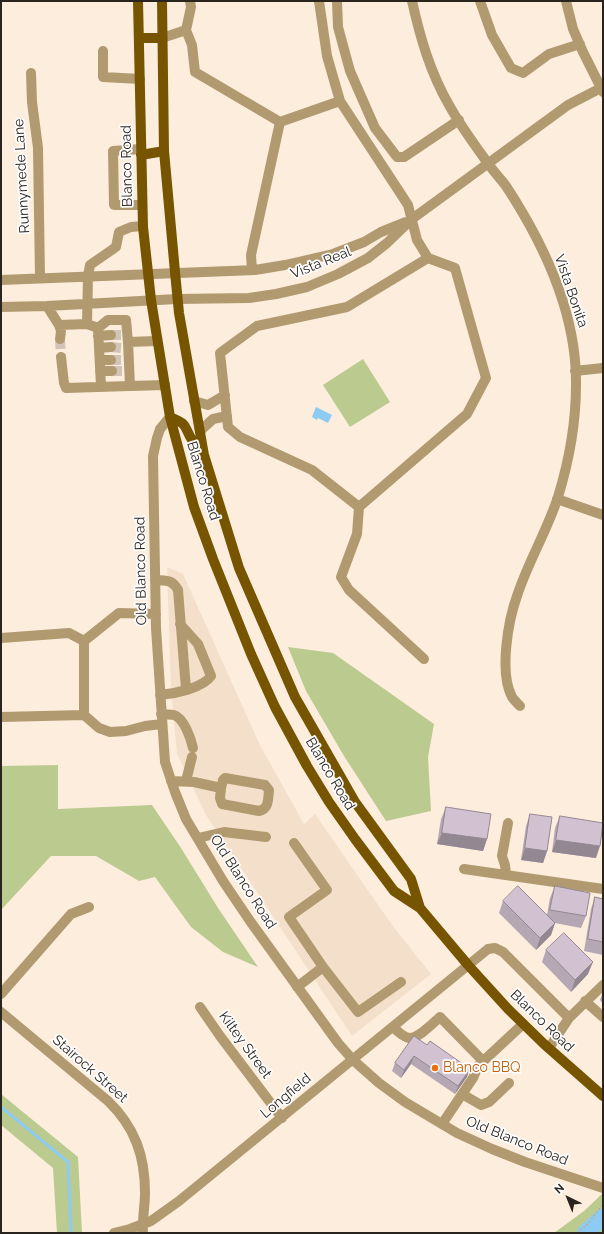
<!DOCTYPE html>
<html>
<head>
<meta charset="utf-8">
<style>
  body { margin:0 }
  #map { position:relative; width:604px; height:1234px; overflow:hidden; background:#fceddd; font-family:Raleway,sans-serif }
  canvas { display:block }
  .frame { position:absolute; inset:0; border:2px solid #2a241e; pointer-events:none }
  .north { position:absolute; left:548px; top:1178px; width:40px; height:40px; -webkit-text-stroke:3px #fdfdfd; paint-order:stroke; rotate:317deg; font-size:11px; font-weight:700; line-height:16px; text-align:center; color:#2a241e }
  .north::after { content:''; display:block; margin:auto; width:14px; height:18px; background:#2a241e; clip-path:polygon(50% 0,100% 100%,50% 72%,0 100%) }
</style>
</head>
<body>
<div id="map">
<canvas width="604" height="1234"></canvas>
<div class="frame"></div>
<div class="north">N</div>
</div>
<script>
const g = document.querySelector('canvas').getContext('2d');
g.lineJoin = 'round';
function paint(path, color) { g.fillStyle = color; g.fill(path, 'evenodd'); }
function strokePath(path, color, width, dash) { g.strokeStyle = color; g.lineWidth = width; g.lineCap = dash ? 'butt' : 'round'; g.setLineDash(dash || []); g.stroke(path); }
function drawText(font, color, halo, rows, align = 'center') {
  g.font = font + ' Raleway,sans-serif'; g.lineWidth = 3.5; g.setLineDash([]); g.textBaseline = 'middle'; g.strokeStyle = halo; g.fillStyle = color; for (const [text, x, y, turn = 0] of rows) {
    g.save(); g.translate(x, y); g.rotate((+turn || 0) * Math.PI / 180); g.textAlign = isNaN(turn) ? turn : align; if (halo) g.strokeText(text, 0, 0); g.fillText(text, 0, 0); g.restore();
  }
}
paint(new Path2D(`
  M167 567 183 574 260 745 304 824 315 814 392 925 431 974 352 1036 206 815 177 754 171 691Z`), '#f4e0ca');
paint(new Path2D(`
  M363 359 390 402 350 427 323 385Z
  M288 647 333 653 434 724 428 757 431 811 386 821 344 756 306 691Z
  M58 765V809L152 805 181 848 218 908 258 967 223 952 191 927 155 877 139 881 96 856H51L1 910V766Z
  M1 1094 78 1157 82 1233H57L53 1168 1 1125Z
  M603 1193V1233H554L584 1211Z`), '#bbca8e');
paint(new Path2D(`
  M316 407 332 415 328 423 318 418 317 420 312 417Z`), '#8ecbf2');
strokePath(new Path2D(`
  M1 1107 68 1162 71 1231`), '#8ecbf2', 3);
strokePath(new Path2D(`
  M585 1233 603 1217`), '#8ecbf2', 17);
strokePath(new Path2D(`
  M111 335H121
  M60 339 61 357
  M111 347 122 348
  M111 360H122
  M112 371H122`), '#d2c5b7', 10, [10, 5]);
strokePath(new Path2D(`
  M577 1233 588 1224 603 1204`), '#b9ada0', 1.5, [2, 2]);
strokePath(new Path2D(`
  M319 1 327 56 340 101
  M337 1 338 27 350 71 375 128 397 157H404L459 120
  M412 1C420 37 430 72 449 105 460 125 474 144 487 162 493 171 500 178 506 186 544 244 577 314 576 385 576 423 569 461 558 497 547 531 528 562 517 596 508 621 499 673 512 697 514 700 517 703 520 706
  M480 1 492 35 511 68 523 73 549 54 580 44
  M566 1 573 29 583 52 603 92
  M186 30 191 7 190 1
  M162 38 186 30 192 45 195 72 280 122
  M103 51V77L140 79
  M31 73 32 102 38 148 40 278
  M141 149 113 151 114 205H142
  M252 270 251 255 280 122 340 101 408 205 417 240 428 258 347 307 257 326 220 353 228 427 240 437 312 470 359 507 357 534 341 577 349 590 424 659
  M1 280 255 270 285 265 333 254 364 242 381 232 406 222
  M47 306 59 325 87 324
  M1 307 47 306 177 299 249 298 276 294 307 287 338 274 368 258 387 243 412 219 568 105 603 87
  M59 325 61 331 60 339
  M98 328 108 320H126L128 342
  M98 336 111 335
  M157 341 128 342 130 386 165 385
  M99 348 111 347
  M61 357 64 383 66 388 130 386
  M100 360H111
  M100 371H112
  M575 371 603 368
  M101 386 98 328 87 324 88 276 90 265 116 247 119 232 131 227 143 226
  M194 401 208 405 225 395
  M170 417 160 429 157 438 153 456 156 628 165 762 175 792 186 819 223 881 250 921 338 1043 353 1060 379 1083 405 1102 457 1133 492 1149 525 1162 603 1188
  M200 431 213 419 227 416
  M557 499 603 515
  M359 507 467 414 486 378 455 268 428 258
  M155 580C166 581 172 579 178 590L186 689
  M1 638 69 633 84 641V715
  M84 641 119 613 156 614
  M160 695C174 694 203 688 211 676L198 644 180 624
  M161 714C165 715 170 714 174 715 184 718 191 739 193 748
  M1 717 84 715 99 728 110 732 126 731 145 726 162 724
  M171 781 194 782 221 788 223 780 225 778 265 785 269 790C268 799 269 809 259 811L222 804 220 798 221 788
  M186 781 192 757
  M198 838 224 832 266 837
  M294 843 327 890 289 917 323 967 297 987
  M464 869 603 889
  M506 875 505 865 502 856 508 823
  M323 967 358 1012 401 982
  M1 994 71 914 89 907
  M585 1001 603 1017
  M200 1007 220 1036 282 1118
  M1 1012 108 1101C135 1127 145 1156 145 1193 145 1206 142 1220 143 1233
  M393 1027C397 1031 403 1037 409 1038 418 1039 433 1023 440 1017L483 1061
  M549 1048 569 1018 603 985
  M462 1094 481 1105 489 1102 509 1083
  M442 1124 473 1078 478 1066 523 1024
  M114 1233 130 1229 151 1221 179 1201 488 949 495 948 503 952 569 1018`), '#b29a70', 10);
strokePath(new Path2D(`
  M138 1 143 227 151 300 170 417 194 507 213 559 251 654 275 707 307 766 329 802 355 839 394 891 420 908 468 965 508 1009 544 1044 603 1096
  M162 1 164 151 175 272 179 313 204 455 239 568 295 697 355 802 411 879 420 908
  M139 38H162
  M141 155 164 151
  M170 417C189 425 183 425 192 440 195 445 199 449 203 454`), '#765400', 10);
paint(new Path2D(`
  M446 807 487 839 483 851 437 844 441 819Z
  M530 814 547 851 543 863 521 860 526 826Z
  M560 816 596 858 552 852 555 828Z
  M555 886 586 916 581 928 555 923 551 935 536 950 499 913 503 901 547 915 550 898Z
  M595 897 603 899V955L584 951 591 909Z
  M546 950 588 974 571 992 542 962Z
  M603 991V1004L600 1000Z
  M414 1036 467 1077 455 1094 411 1064 401 1078 392 1071 395 1063Z`), '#b5a7b4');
paint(new Path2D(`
  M442 833 487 839 483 851 437 844Z
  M556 840 600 846 596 858 552 852Z
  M525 848 547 851 543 863 521 860Z
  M555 923 551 935 536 950 540 938Z
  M593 962 588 974 571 992 575 980Z
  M414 1056 411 1064 401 1078 404 1070Z
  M470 1069 467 1077 455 1094 458 1086Z`), '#938892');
const building = new Path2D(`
  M446 807 491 814 487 839 442 833Z
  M530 814 552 817 547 851 525 848Z
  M560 816 603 823 600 846 556 840Z
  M518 886 555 923 540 938 503 901Z
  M555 886 590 893 586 916 550 910Z
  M595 897 603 899V942L588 939Z
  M564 933 593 962 575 980 546 950Z
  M414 1036 427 1045 430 1041 470 1069 458 1086 414 1056 404 1070 395 1063Z`);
paint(building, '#d2c2d1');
strokePath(building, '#938892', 1);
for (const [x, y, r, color] of [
  [435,1068,4,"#e8710a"]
]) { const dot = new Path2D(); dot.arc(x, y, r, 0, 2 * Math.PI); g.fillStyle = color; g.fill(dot); strokePath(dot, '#fdfdfd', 1.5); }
drawText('14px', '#2a241e', '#fdfdfd', [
  ["Blanco Road",127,166,-91],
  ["Runnymede Lane",22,176,-93],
  ["Vista Real",321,263,-22],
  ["Vista Bonita",571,291,71],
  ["Blanco Road",203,481,73],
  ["Old Blanco Road",141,571,-91],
  ["Blanco Road",330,774,59],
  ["Old Blanco Road",243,882,57],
  ["Blanco Road",542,1021,44],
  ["Kiltey Street",245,1045,54],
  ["Stairock Street",90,1069,41],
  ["Longfield",286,1096,-40],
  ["Old Blanco Road",517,1141,22]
]);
drawText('14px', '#c56008', '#fdfdfd', [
  ["Blanco BBQ",443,1068]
], 'left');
</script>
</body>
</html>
